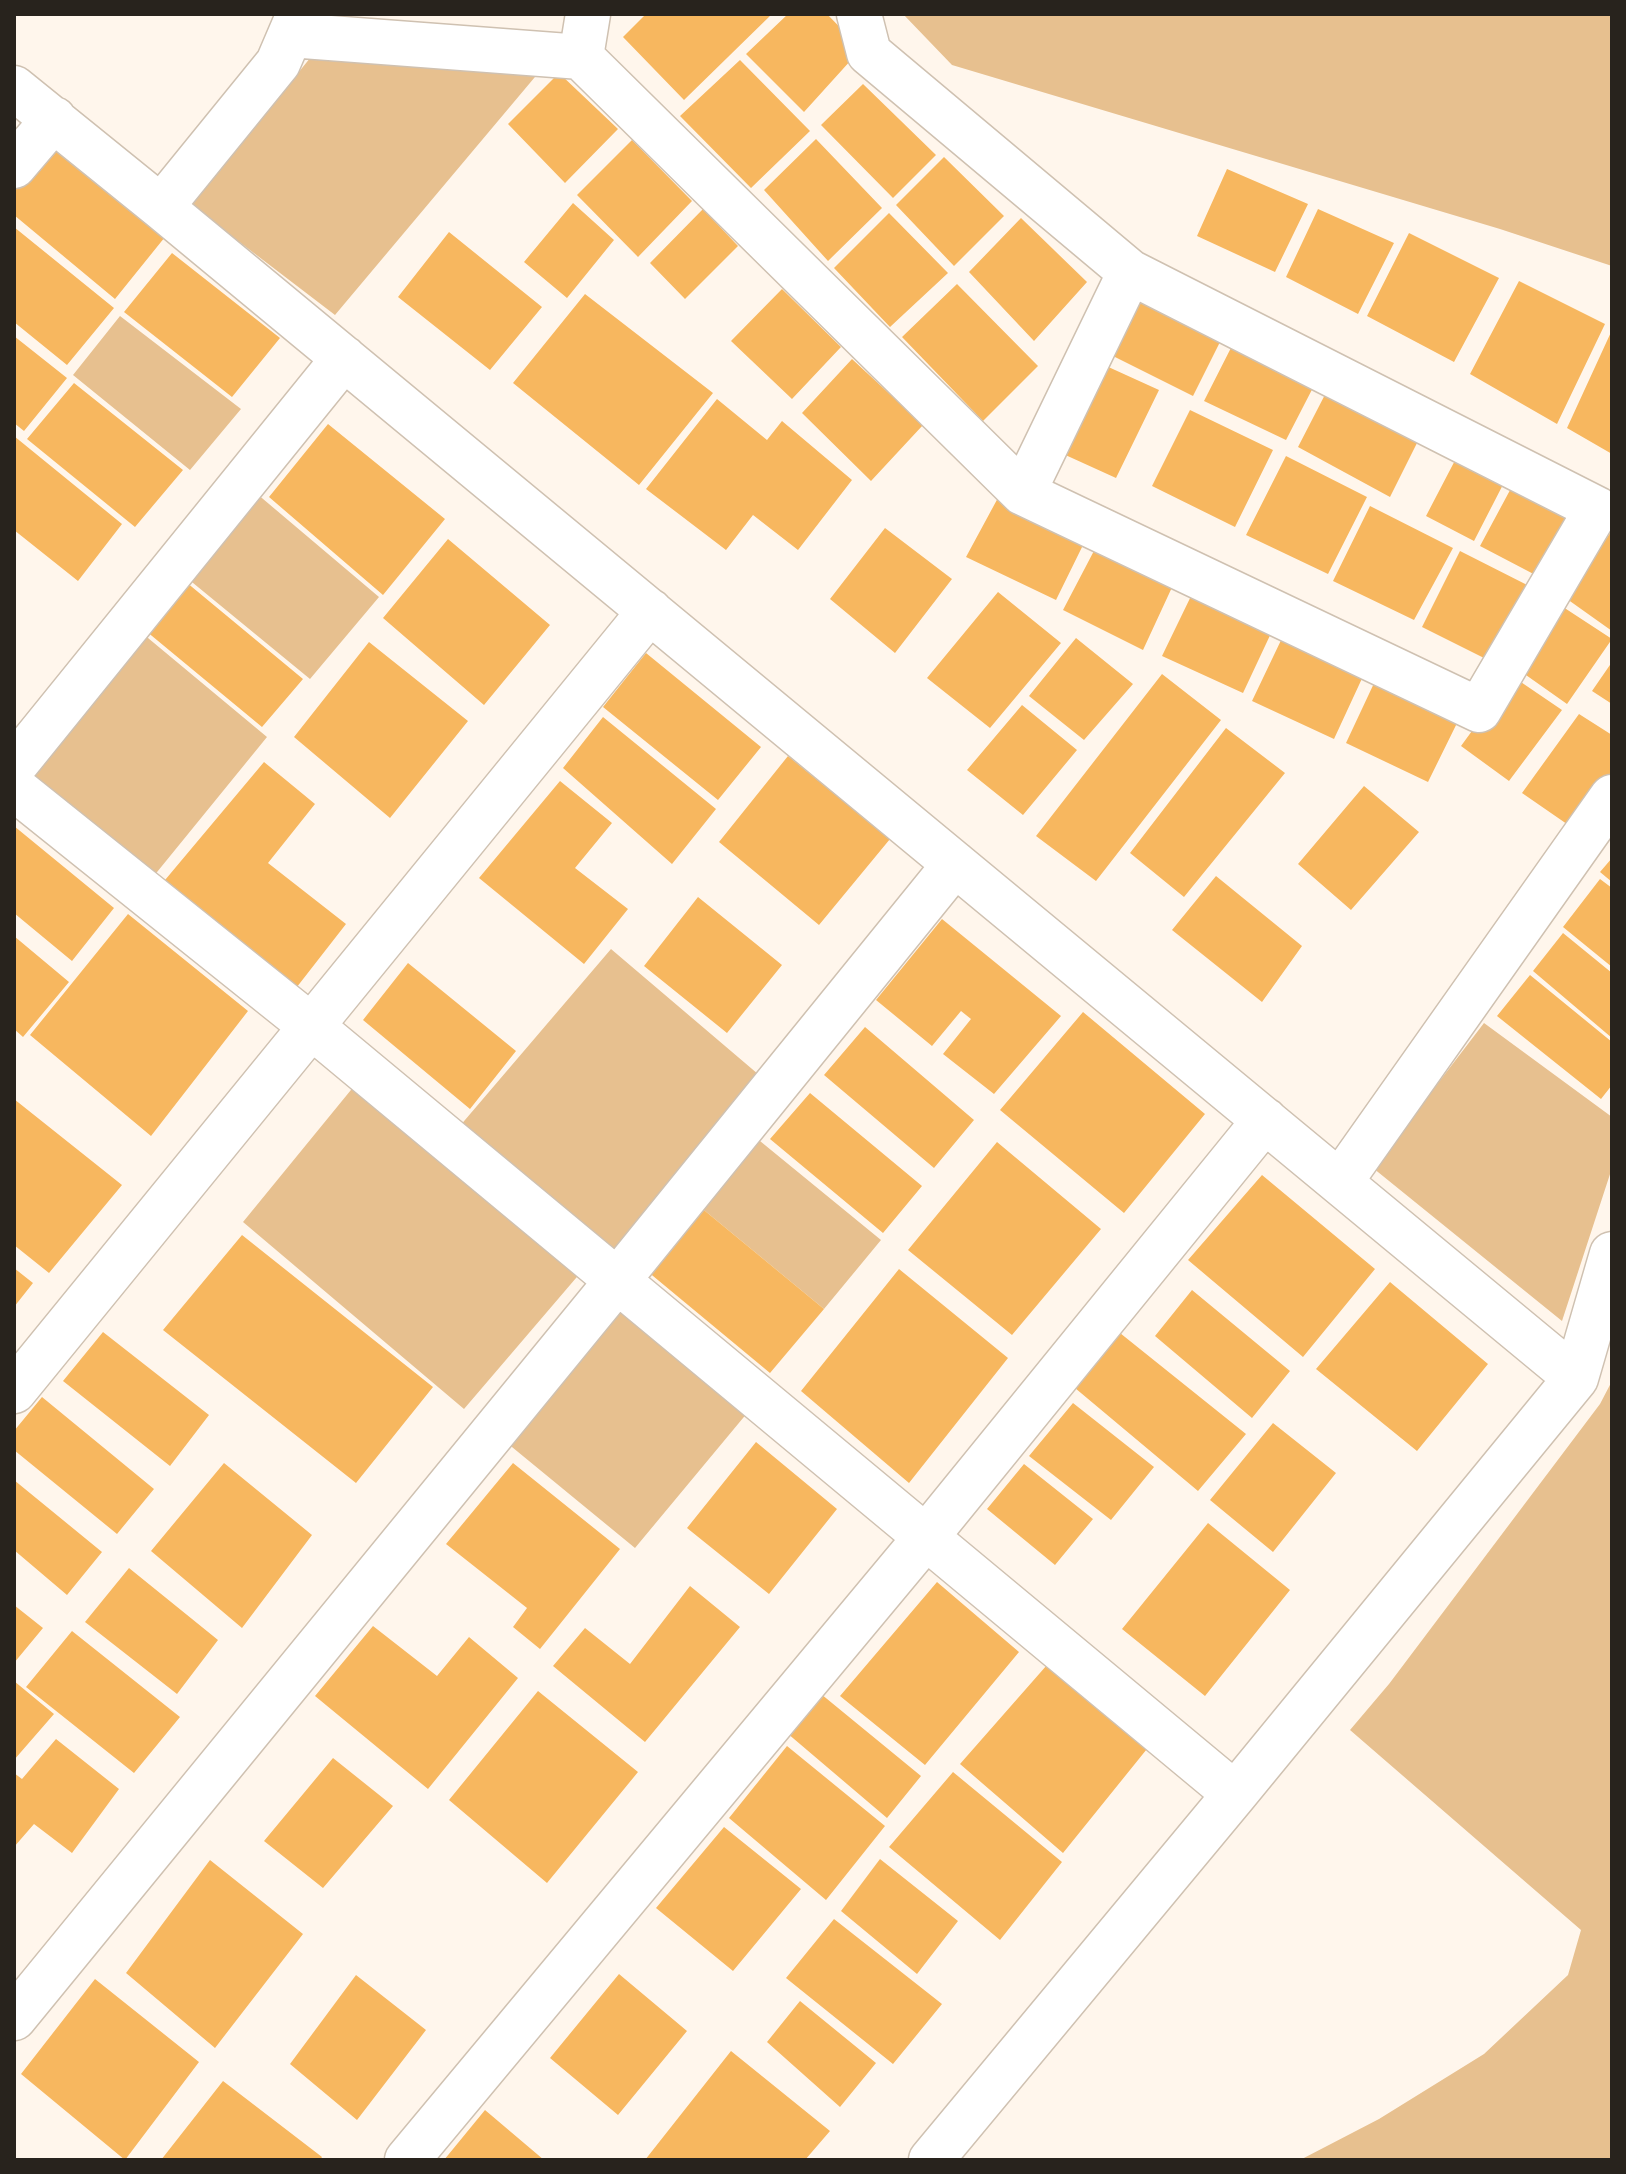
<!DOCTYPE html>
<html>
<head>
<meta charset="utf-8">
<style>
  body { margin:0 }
  #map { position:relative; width:1626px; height:2174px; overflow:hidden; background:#fff6ec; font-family:Poppins,sans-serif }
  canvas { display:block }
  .frame { position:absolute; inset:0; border:16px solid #28231d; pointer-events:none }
</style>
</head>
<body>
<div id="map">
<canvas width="1626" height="2174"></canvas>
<div class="frame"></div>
</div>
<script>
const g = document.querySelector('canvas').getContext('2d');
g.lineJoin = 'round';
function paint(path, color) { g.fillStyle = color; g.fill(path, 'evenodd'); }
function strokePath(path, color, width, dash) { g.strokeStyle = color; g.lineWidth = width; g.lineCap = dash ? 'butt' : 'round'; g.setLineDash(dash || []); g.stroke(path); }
paint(new Path2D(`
  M903 14H1612V266L1500 229 952 65Z
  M315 52 540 71 335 315 191 205Z
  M120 316 241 409 190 470 73 375Z
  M256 493 379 597 310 679 187 578Z
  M142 633 267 737 153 877 27 774Z
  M611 949 765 1080 616 1263 459 1127Z
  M1484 1023 1612 1117V1168L1562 1321 1373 1168Z
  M355 1085 582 1271 464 1409 243 1222Z
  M749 1132 881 1240 824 1309 693 1201Z
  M619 1296 753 1406 635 1548 501 1438Z
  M1612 1381V2160H1300L1379 2119 1484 2054 1568 1975 1581 1930 1350 1730 1389 1684 1600 1404Z`), '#e7c08f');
paint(new Path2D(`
  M646 14H772L684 100 623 37Z
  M788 14H827L861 49 804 112 746 54Z
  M740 60 810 131 751 188 680 116Z
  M559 73 618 129 565 183 508 124Z
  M863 84 936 155 893 198 821 125Z
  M816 139 882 208 828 261 764 190Z
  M632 140 692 201 638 257 577 195Z
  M49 145 165 237 115 299 14 215V185Z
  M944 157 1004 216 954 266 896 205Z
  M1227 169 1308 204 1275 272 1197 236Z
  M573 203 614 240 567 298 524 262Z
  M703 209 738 246 685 299 650 263Z
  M1318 209 1394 243 1358 314 1286 277Z
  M889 213 948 273 890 327 834 268Z
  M1021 218 1087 282 1034 341 969 272Z
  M14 227 114 308 67 365 14 322Z
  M449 232 542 307 490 370 398 297Z
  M1409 233 1499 278 1454 362 1367 316Z
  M172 253 280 338 232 397 124 312Z
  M1519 281 1605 324 1557 424 1470 374Z
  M957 284 1038 366 983 421 902 337Z
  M1144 287 1227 328 1193 396 1111 355Z
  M782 289 841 347 792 399 731 341Z
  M585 294 713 393 639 485 513 383Z
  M1612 330V454L1567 428Z
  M14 336 67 378 24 431 14 423Z
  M1237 336 1319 376 1286 440 1204 401Z
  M852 359 923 425 871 481 802 413Z
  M1104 365 1159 390 1116 478 1061 453Z
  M74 383 183 470 135 527 27 439Z
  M1331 383 1423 431 1390 497 1298 447Z
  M717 399 767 440 782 421 852 480 798 550 753 515 726 550 646 489Z
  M1190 410 1273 450 1235 527 1152 486Z
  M328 424 445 519 383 595 269 497Z
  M14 436 122 524 78 581 14 530Z
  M1462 447 1510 471 1474 541 1426 516Z
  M1286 456 1367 497 1328 574 1246 535Z
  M1516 479 1582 512 1545 580 1480 546Z
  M999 496 1085 541 1056 600 966 557Z
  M1370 506 1453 548 1414 620 1333 581Z
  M885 528 952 579 895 653 830 599Z
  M1612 530V631L1567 599Z
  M448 539 550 625 484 705 383 618Z
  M1096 547 1174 583 1143 650 1063 610Z
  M1460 551 1539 591 1498 665 1422 627Z
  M186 582 303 679 262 727 146 631Z
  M998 592 1061 643 990 728 927 678Z
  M1193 592 1273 629 1243 693 1162 656Z
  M1560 605 1612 639 1567 704 1516 668Z
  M1284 634 1365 672 1334 739 1252 701Z
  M1076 638 1133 684 1084 740 1029 696Z
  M369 642 468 721 390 818 294 737Z
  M646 653 761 747 718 800 603 707Z
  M1612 662V704L1592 691Z
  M1162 674 1221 720 1096 881 1036 836Z
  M1512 676 1562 710 1509 781 1461 746Z
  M1376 679 1460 717 1428 782 1346 743Z
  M1022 705 1077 750 1023 815 967 770Z
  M1579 714 1612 735V776L1577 831 1522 793Z
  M603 717 716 809 672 864 563 768Z
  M1226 728 1285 773 1184 897 1130 853Z
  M788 756 890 839 819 925 719 842Z
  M264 762 315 804 268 863 346 924 293 992 160 886Z
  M560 781 612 823 575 868 628 909 584 964 479 878Z
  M1364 786 1419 832 1351 910 1298 864Z
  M14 826 114 908 72 961 14 913Z
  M1612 858V882L1600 872Z
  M1216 876 1302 946 1262 1002 1172 930Z
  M1600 879 1612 888V967L1563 927Z
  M698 897 782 965 727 1033 644 966Z
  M128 914 248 1011 151 1136 30 1035Z
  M942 919 1061 1016 994 1094 943 1054 971 1019 961 1011 932 1046 876 1000Z
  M1563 933 1612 973V1038L1533 971Z
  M14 936 69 982 23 1037 14 1029Z
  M408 963 516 1051 470 1109 363 1020Z
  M1530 975 1612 1042V1085L1601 1099 1497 1016Z
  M1083 1012 1205 1114 1124 1213 1000 1110Z
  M865 1027 974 1120 934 1168 824 1075Z
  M810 1093 922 1186 883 1233 770 1139Z
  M14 1099 122 1185 49 1273 14 1245Z
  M997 1142 1101 1229 1012 1335 908 1250Z
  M1262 1175 1375 1269 1303 1357 1188 1260Z
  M693 1201 824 1309 770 1373 641 1266Z
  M242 1235 433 1387 356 1483 163 1330Z
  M14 1268 33 1283 14 1307Z
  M899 1269 1008 1358 909 1483 801 1391Z
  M1390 1282 1488 1364 1417 1451 1316 1369Z
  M1192 1290 1290 1371 1252 1418 1155 1336Z
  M103 1332 209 1415 170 1466 63 1381Z
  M1120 1333 1246 1434 1198 1491 1075 1388Z
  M42 1397 154 1489 117 1534 14 1450V1431Z
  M1073 1403 1154 1467 1111 1520 1029 1456Z
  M1273 1423 1336 1473 1273 1552 1210 1500Z
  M756 1442 837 1509 769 1594 687 1528Z
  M224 1463 312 1535 242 1628 151 1551Z
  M513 1463 620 1549 540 1649 513 1627 527 1608 446 1544Z
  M1024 1464 1093 1519 1055 1565 987 1509Z
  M14 1480 102 1552 67 1595 14 1550Z
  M1208 1523 1290 1590 1205 1696 1122 1629Z
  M129 1568 218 1640 177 1694 85 1622Z
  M937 1582 1019 1652 925 1765 840 1696Z
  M690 1586 740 1627 645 1742 553 1666 585 1628 630 1664Z
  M14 1605 43 1628 14 1663Z
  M373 1626 437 1676 469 1637 518 1678 428 1789 315 1696Z
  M72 1631 180 1717 134 1773 26 1687Z
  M1054 1657 1155 1739 1063 1853 960 1764Z
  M14 1681 54 1714 14 1760Z
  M538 1691 638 1772 547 1883 449 1800Z
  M821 1694 921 1776 887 1818 787 1733Z
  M56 1739 119 1789 72 1853 34 1824 14 1847V1773L22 1779Z
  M787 1746 885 1826 826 1900 729 1818Z
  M333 1758 393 1806 323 1888 264 1841Z
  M953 1772 1062 1862 1000 1940 889 1847Z
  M724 1827 801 1889 733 1971 656 1908Z
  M880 1859 958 1921 917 1974 841 1911Z
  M210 1860 303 1934 215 2048 126 1973Z
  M834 1919 942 2004 893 2064 786 1978Z
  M619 1974 687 2031 618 2115 550 2058Z
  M356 1975 426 2030 357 2120 290 2064Z
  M95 1979 199 2062 125 2160 21 2074Z
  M800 2001 876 2063 840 2107 767 2042Z
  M731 2051 830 2131 805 2160H645Z
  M223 2081 322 2157 320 2160H161Z
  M485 2110 544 2160H444Z`), '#f7b75f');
const minor = new Path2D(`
  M290 35 581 57 1023 493 1479 710 1597 509 1130 272 869 53 859 14
  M581 57 588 14
  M14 88 161 207 1576 1378
  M14 166 54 119
  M161 207 278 63 299 14
  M1023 493 1130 272
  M14 766 344 358
  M14 788 311 1026 1235 1794
  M1340 1182 1612 797
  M14 1391 650 611
  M14 2018 617 1281 955 864
  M407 2160 926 1537 1265 1120
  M931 2160 1235 1794 1576 1378 1612 1254`);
strokePath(minor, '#cfc1b1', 47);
strokePath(minor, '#fff', 44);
</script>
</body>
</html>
